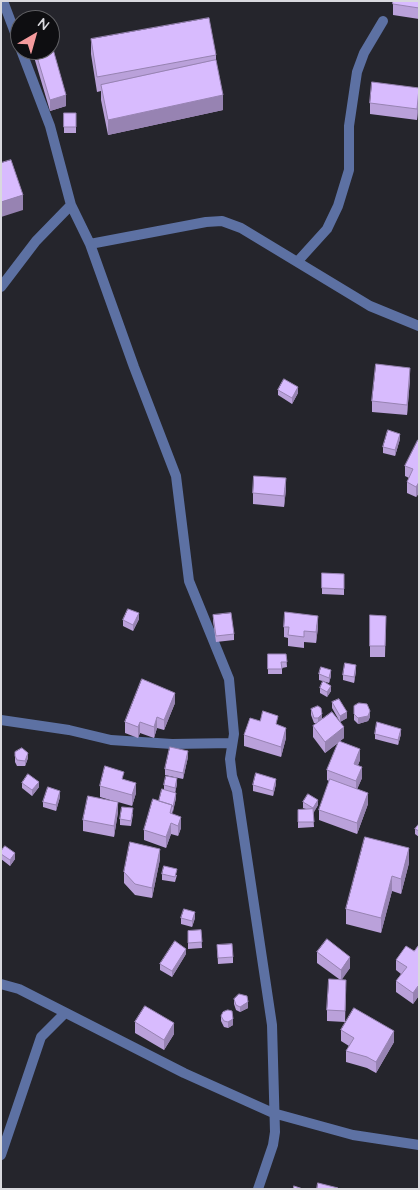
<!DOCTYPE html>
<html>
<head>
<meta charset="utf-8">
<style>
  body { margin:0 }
  #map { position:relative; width:420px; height:1190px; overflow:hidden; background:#25252c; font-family:Quicksand,sans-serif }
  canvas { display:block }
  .frame { position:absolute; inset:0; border:2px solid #d9d9de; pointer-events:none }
  .north { position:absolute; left:10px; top:10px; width:50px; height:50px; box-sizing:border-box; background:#0e0e11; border:1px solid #5f5f63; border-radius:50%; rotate:38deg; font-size:14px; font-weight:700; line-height:20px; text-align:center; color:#d9d9de }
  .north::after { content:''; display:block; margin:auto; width:18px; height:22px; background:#f59b9d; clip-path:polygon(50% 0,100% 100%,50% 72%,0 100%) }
</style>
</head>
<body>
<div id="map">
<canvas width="420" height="1190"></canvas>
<div class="frame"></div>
<div class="north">N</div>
</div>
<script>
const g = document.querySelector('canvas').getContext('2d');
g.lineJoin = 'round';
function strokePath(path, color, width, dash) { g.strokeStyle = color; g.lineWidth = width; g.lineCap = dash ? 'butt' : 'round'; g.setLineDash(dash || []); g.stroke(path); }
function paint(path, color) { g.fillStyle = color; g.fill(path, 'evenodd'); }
strokePath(new Path2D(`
  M298 261 327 229 338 206 349 170V126L357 72 364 53 383 21`), '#5d71a3', 10);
strokePath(new Path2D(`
  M3 1 20 46
  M21 50 50 126 71 205 90 244 134 367 176 476 189 581 229 679 234 734 230 759 232 776 237 791 272 1025 275 1132 273 1145 258 1189
  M90 244 206 222 222 221 241 228 370 306 419 326
  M1 287 36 241 71 205
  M1 720 69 730 111 740 172 744 232 743
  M1 984 19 989 184 1073 273 1113 353 1135 419 1145
  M1 1155 41 1037 64 1014`), '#5d71a3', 10);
paint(new Path2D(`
  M419 1V19L393 15V4Z
  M91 39 216 55V61L223 110 108 135 101 100V91L97 92 91 54Z
  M34 50H50L66 106 50 111 34 57Z
  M419 88 417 120 370 114V103Z
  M64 113H76V133H64Z
  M410 379 407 415 372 412V401Z
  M278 390 298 393 292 404 278 395Z
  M400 439 395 456 383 453V447Z
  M419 440V493L416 497 407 493V482L409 478 405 476V466Z
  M286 489 284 507 253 504V493Z
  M322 573 344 574V595L322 594Z
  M213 615 234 634V640L216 642 213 621Z
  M370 615 386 616 385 657H370Z
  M139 619 133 631 123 626V620Z
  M284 627H318L316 643 304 642V648L288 646V638L284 637Z
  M268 654H286L287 667 282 668V674H268Z
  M356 671 354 683 343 680V675Z
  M319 674 331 676 329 683 319 680Z
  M320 688 331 691 327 697 320 693Z
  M332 702 347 718 340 722 332 708Z
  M175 703 164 730 157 728 154 738 140 733 138 738 125 733V722Z
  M354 706 370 717 368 721 358 724 354 720Z
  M311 709 344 738 340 741 360 760 358 765 362 778 357 789 368 804 357 834 319 820V810L329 781 327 780V770L338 743 325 753 313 737V726L317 723H314L311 715Z
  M260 721 278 725 286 738 281 757 244 746V735Z
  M375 734H401L398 745 375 739Z
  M15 752 28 758 25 766H17L15 762Z
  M188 757 183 779 165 775V769Z
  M124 779 136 793 132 806 118 802V812L114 837 83 831V820L117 802 100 797V786Z
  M22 783 39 787 32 796 22 788Z
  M177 784 175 793 176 798 172 814 181 828 178 836 171 834 166 848 144 840V830L159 801 164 790V785Z
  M276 784 273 796 253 791V785Z
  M60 797 56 811 43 807V802Z
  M303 802 318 805 313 813 314 827 298 828V810L306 809 303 808Z
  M133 814 131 826 120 825V819Z
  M419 824V837L415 834V829Z
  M1 854 15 859 10 866 1 859Z
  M160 859 152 898 135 895 124 883V872Z
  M409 863 401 894 392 891 381 933 346 924V909Z
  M162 874 177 875 175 882 162 880Z
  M181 918H195L192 927 181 924Z
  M201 930 202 948 188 949V931Z
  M217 945 233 957V963L218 964Z
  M419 945V998L418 997 413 1004 396 992V981L401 974 396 970V960L414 951Z
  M317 952 350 968 341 979 346 990 345 1022 327 1021V1010L339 979 317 963Z
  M186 954 172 977 160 970V964Z
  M234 999 248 1008 240 1012 236 1010 234 1004Z
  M221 1016 233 1025 228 1028 224 1027 221 1021Z
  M135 1022 174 1034 164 1050 135 1033Z
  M341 1030 394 1042 376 1073 367 1068 346 1062V1051L349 1046 341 1041Z`), '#baa1da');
paint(new Path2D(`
  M419 94V105L417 120V109Z
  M66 95V106L50 111V100Z
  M223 95V110L108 135V120Z
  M23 195V210L1 217V202Z
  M410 368V379L407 415V405Z
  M298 387V393L292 404V398Z
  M400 434V439L395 456V450Z
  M286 478V489L284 507V496Z
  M419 482V493L416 497V487Z
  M139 613V619L133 631V625Z
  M318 616V627L316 643V632Z
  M356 665V671L354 683V677Z
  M331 670V676L329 683V678Z
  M331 686V691L327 697V692Z
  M175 693V703L164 730V720Z
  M370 711V717L368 721 358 724V718Z
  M347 712V718L340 722V716Z
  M322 714V719L318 723V718Z
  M157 717V728L154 738V727Z
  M140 722V733L138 738V727Z
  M344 727V738L325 753V742Z
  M286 728V738L281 757V747Z
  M401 729V734L398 745V740Z
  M360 749V760L354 775V764Z
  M188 751V757L183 779V773Z
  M28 753V758L25 766V761Z
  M362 767V778L356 792V781Z
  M177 778V784L175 793V788Z
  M276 779V784L273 796V791Z
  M39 782V787L32 796V790Z
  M136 783V793L132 806V795Z
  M60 791V797L56 811V805Z
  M176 793V798L173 812V807Z
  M368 793V804L357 834V823Z
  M318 800V805L313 814V808Z
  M118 802V812L114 837V826Z
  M181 817V828L178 836V826Z
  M171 823V834L166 848V837Z
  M409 848V863L401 894V879Z
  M160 849V859L152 898V888Z
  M15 853V859L10 866V860Z
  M392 876V891L381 933V918Z
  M195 912V918L192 927V921Z
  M186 949V954L172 977V971Z
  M350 957V968L341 981V970Z
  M418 986V997L413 1004V993Z
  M248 1002V1008L240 1012V1007Z
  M233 1019V1025L228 1028V1022Z
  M174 1023V1034L164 1050V1040Z
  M394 1031V1042L376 1073V1062Z`), '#9783b2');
const building = new Path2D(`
  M393 1H419V8L393 4Z
  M209 18 216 55 97 77 91 39Z
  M50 42H51L66 95 50 100 35 50H50Z
  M216 60 223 95 108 120 101 85Z
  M372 82 419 88 417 109 370 103Z
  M64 113H76V127H64Z
  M11 160 23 195 1 202V163Z
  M376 364 410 368 407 405 372 401Z
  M284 379 298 387 292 398 278 390Z
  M388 430 400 434 395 450 383 447Z
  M418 440H419V482L416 487 407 482 413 469 405 466Z
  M254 476 286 478 284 496 253 493Z
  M322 573 344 574V589L322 588Z
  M128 609 139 613 133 625 123 620Z
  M285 612 318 616 316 632 304 631V637L288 635 289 627H284Z
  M231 613 234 634 216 636 213 615Z
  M370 615 386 616 385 646H370Z
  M268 654H286L287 662H281L282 669H268Z
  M345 663 356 665 354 677 343 675Z
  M321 667 331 670 329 678 319 674Z
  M142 679 175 693 164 720 157 717 154 727 140 722 138 727 125 722Z
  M323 681 331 686 327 692 320 688Z
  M339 699 347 712 340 716 332 702Z
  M359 703 367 704 370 711 368 716 358 718 354 714V706Z
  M318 706 321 708 322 714 318 718H314L311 709Z
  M263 711 278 716 276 724 286 728 281 747 244 735 250 718 260 721Z
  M332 712 344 727 325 742 313 726Z
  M377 722 401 729 398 740 375 734Z
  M339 741 360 749 354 764 362 767 356 781 327 770Z
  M170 747 188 751 183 773 165 769Z
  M22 748 28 753 25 761 17 760 15 756V752Z
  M105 766 124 772 122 779 136 783 132 795 100 786Z
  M256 773 276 779 273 791 253 785Z
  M28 774 39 782 32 790 22 783Z
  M166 776 177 778 175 788 164 785Z
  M330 779 368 793 357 823 319 810Z
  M48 787 60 791 56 805 43 802Z
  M162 789 176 793 173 807 172 805 159 801Z
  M308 794 318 800 313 808 303 802Z
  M88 796 118 802 114 826 83 820Z
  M153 799 172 805 170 813 181 817 178 826 171 823 166 837 144 830Z
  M122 807 133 808 131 821 120 819Z
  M313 809 314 822H298V810Z
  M419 824V831L415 829Z
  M365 837 409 848 401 879 392 876 381 918 346 909Z
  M130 842 160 849 152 888 135 884 124 872Z
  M5 846 15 853 10 860 1 854V851Z
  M164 866 177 869 175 877 162 874Z
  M184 909 195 912 192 921 181 918Z
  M201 930 202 942 188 943V931Z
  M327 939 350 957 341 970 317 952Z
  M175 941 186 949 172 971 160 964Z
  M232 944 233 957 218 958 217 945Z
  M419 945V987L418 986 413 993 396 981 407 967 396 960 406 946 414 951Z
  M329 979 346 980 345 1011 327 1010Z
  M239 994 247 996 248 1002 240 1007 236 1005 234 999Z
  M145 1006 174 1023 164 1040 135 1022Z
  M354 1008 394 1031 376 1062 367 1057 346 1051 354 1038 341 1030Z
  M228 1010 232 1011 233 1019 228 1022 224 1021 221 1016 223 1012Z
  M318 1183 338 1188V1189H317Z
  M294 1186 303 1189H294Z`);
paint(building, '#d8bbfe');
strokePath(building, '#9783b2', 1);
</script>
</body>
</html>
